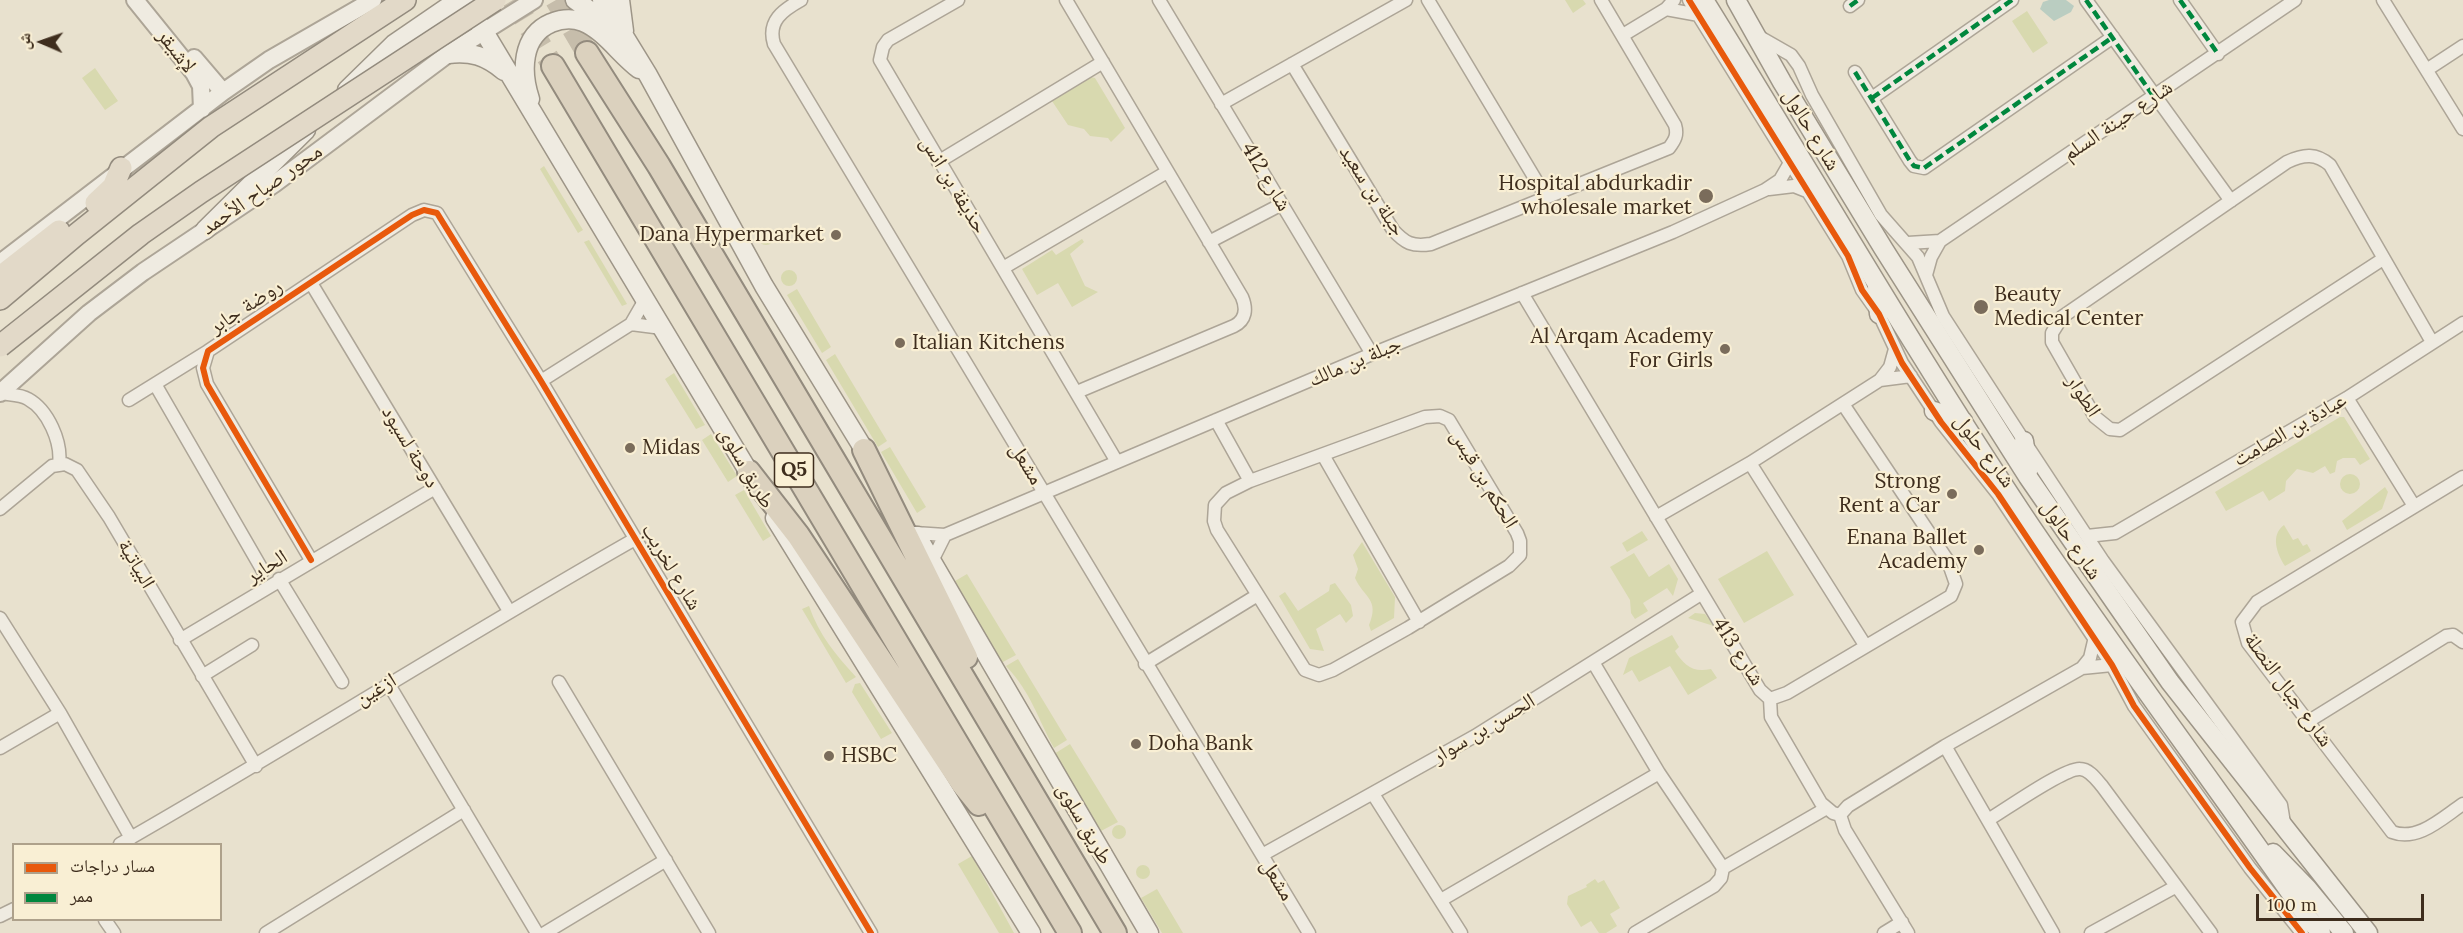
<!DOCTYPE html>
<html>
<head>
<meta charset="utf-8">
<style>
  body { margin:0 }
  #map { position:relative; width:2463px; height:933px; overflow:hidden; background:#e8e1ce; font-family:Lora,"Noto Naskh Arabic",serif }
  canvas { display:block }
  .legend { position:absolute; left:12px; top:843px; width:210px; height:78px; box-sizing:border-box; background:#f9efd4; border:2px solid #aea18b; margin:0; padding:8px 10px; list-style:none; font-size:18px; color:#3e2d1d }
  .legend li { display:flex; align-items:center; gap:12px; height:30px }
  .legend b { width:30px; border:2px solid #aea18b }
  .north { position:absolute; left:12px; top:12px; width:60px; height:60px; -webkit-text-stroke:4px #f9efd4; paint-order:stroke; rotate:272deg; font-size:16px; font-weight:700; line-height:24px; text-align:center; color:#3e2d1d }
  .north::after { content:''; display:block; margin:auto; width:21px; height:27px; background:#3e2d1d; clip-path:polygon(50% 0,100% 100%,50% 72%,0 100%) }
  .scale { position:absolute; left:2256px; top:894px; width:168px; height:27px; box-sizing:border-box; border:3px solid #3e2d1d; border-top:0; padding-left:8px; font-size:18px; line-height:21px; white-space:nowrap; color:#3e2d1d; -webkit-text-stroke:4px #f9efd4; paint-order:stroke }
</style>
</head>
<body>
<div id="map">
<canvas width="2463" height="933"></canvas>
<ul class="legend">
<li><b style="height:8px;background:#e8590c"></b>مسار دراجات</li>
<li><b style="height:8px;background:#00873e"></b>ممر</li>
</ul>
<div class="north">ش</div>
<div class="scale">100 m</div>
</div>
<script>
const g = document.querySelector('canvas').getContext('2d');
g.lineJoin = 'round';
function paint(path, color) { g.fillStyle = color; g.fill(path, 'evenodd'); }
function strokePath(path, color, width, dash) { g.strokeStyle = color; g.lineWidth = width; g.lineCap = dash ? 'butt' : 'round'; g.setLineDash(dash || []); g.stroke(path); }
function drawText(font, color, halo, rows, align = 'center') {
  g.font = font + ' Lora,"Noto Naskh Arabic",serif'; g.lineWidth = 4.5; g.setLineDash([]); g.textBaseline = 'middle'; g.strokeStyle = halo; g.fillStyle = color; for (const [text, x, y, turn = 0] of rows) {
    g.save(); g.translate(x, y); g.rotate((+turn || 0) * Math.PI / 180); g.textAlign = isNaN(turn) ? turn : align; if (halo) g.strokeText(text, 0, 0); g.fillText(text, 0, 0); g.restore();
  }
}
paint(new Path2D(`
  M1565 0H1583L1586 4 1573 13Z
  M2027 11 2048 43 2033 53 2012 21Z
  M95 68 118 101 105 110 82 78Z
  M1091 77 1095 78 1125 128 1111 142 1108 138 1090 136 1084 129 1068 125 1052 101Z
  M544 166 583 230 578 233 540 169Z
  M758 237a8 8 0 1 1 16 0a8 8 0 1 1-16 0Z
  M1082 239 1084 242 1070 254 1085 286 1098 292 1072 307 1058 283 1037 295 1022 269 1052 250 1056 255Z
  M589 240 627 304 622 306 584 242Z
  M781 278a8 8 0 1 1 16 0a8 8 0 1 1-16 0Z
  M797 289 831 347 822 353 787 295Z
  M835 354 887 441 878 447 826 360Z
  M674 373 705 425 696 429 665 379Z
  M2340 417H2344L2370 459 2360 465 2355 458H2343L2337 461 2335 472 2330 474 2325 466 2313 473 2297 469 2286 481 2285 491 2269 501 2263 491 2226 511 2215 492Z
  M711 434 737 476 728 482 702 440Z
  M890 447 926 507 917 513 881 452Z
  M2340 484a10 10 0 1 1 20 0a10 10 0 1 1-20 0Z
  M2385 487 2388 492 2382 509 2347 530 2342 521Z
  M744 490 771 536 763 541 735 495Z
  M2284 525 2293 540 2298 538 2303 546 2307 544 2311 551 2285 566C2277 554 2270 535 2284 525Z
  M1642 531 1648 540 1627 552 1622 543Z
  M1362 542 1395 597 1394 618 1371 631 1369 625C1380 599 1364 598 1355 578L1358 569 1353 555Z
  M1767 551 1794 595 1744 623 1718 579Z
  M1634 553 1649 577 1669 564 1678 579 1673 596 1667 588 1643 603 1648 611 1635 619 1631 613 1630 600 1610 567Z
  M967 574 1016 655 1001 663 955 581Z
  M1335 583 1351 605 1353 616 1346 623 1340 614 1316 629 1324 651 1310 649 1279 596 1285 592 1298 611 1329 591 1330 585Z
  M809 606C819 635 836 655 856 677L846 683 802 609Z
  M1695 613 1705 614 1714 626 1688 618Z
  M1672 635 1679 647 1675 651C1684 665 1692 673 1711 669L1717 678 1688 695 1670 666 1639 682 1632 670 1623 675 1629 658Z
  M1018 659 1067 740 1054 748C1037 717 1032 694 1006 666Z
  M860 683 892 733 881 739 852 692 855 684Z
  M1070 744 1118 822 1101 831 1054 754Z
  M1112 832a7 7 0 1 1 14 0a7 7 0 1 1-14 0Z
  M972 856 1014 933H999L958 864Z
  M1136 872a7 7 0 1 1 14 0a7 7 0 1 1-14 0Z
  M1595 879 1598 883 1604 880 1620 908 1610 914 1617 926 1606 933H1599L1591 921 1581 927 1567 904 1568 896 1587 887 1586 885Z
  M1157 889 1183 933H1162L1141 898Z`), '#d8d9af');
paint(new Path2D(`
  M2049 0H2066L2074 6 2071 12 2054 21 2040 9 2043 2Z`), '#bacdc1');
strokePath(new Path2D(`
  M513 0 553 66
  M556 0 587 53`), '#c6bdab', 22, [22, 11]);
const minor = new Path2D(`
  M801 0C783 10 767 21 774 44L1309 933
  M958 0 888 40 883 47 880 60 1117 462
  M1066 0 1242 297C1247 309 1246 320 1234 326L1077 392
  M1159 0 1372 354
  M1428 0 1546 197
  M1689 0 1848 256 1862 290 1879 314 1902 363 1941 422 1998 494 2112 665 2134 706 2250 868 2302 933
  M2086 0 2231 201
  M2180 0 2218 54
  M2383 0 2463 129
  M1850 6 1858 0
  M1666 9 1699 15
  M1623 35 1666 9 1674 0
  M1756 35 1791 55 1799 66 1812 95 1881 215 1918 257 1943 316 2024 441 2103 561 2281 805 2284 823
  M1292 64 1393 230C1405 243 1412 247 1431 244L1669 148C1675 140 1678 135 1675 125L1601 0
  M2428 69 2463 46
  M1855 72 1910 161 1914 166 1924 168 2113 37
  M1872 98 2012 0
  M1221 104 1406 0
  M938 162 1103 62
  M1769 189 1794 186 1809 192
  M1209 242 1282 204
  M1908 243 1940 241 2295 0
  M2383 259 2120 430 2110 429 2095 417 2052 342V333L2062 317 2287 162C2304 154 2316 153 2330 165L2432 342
  M1003 268 1167 172
  M1926 275 1931 257 1940 241
  M311 283 509 611
  M1522 293 1760 690 1770 699
  M631 324 662 328
  M1880 380 1911 376
  M541 381 631 324 646 298
  M155 384 263 571
  M0 393C9 395 20 394 28 399 48 410 62 442 59 464
  M2347 398 2414 506
  M129 400 208 351
  M1440 416 1449 420 1517 533 1520 541V555L1509 566 1408 628 1333 670 1319 675 1305 670 1217 530 1214 521 1215 505 1226 493 1250 481 1425 417Z
  M1216 420 1250 481
  M1323 455 1419 622
  M1750 463 1865 645
  M2463 477 2257 602 2242 622 2248 643 2392 832C2418 842 2442 818 2463 804
  M0 509 52 466 65 464 77 470 109 517 256 766
  M1656 517 1750 463 1880 380 1890 367 1895 349
  M915 533 945 535 1372 354 1673 232 1765 190 1780 180 1791 161
  M2087 536 2115 533 2347 398 2463 323
  M311 560 207 384 203 368 208 351 412 215 424 210 437 213 541 381 871 933
  M932 561 945 535
  M279 579 342 682
  M0 618 60 713 131 838
  M180 640 435 488
  M1593 662 1659 773 1723 868 1721 878 1714 886 1635 933
  M1145 664 1256 596
  M2082 668 2090 658 2094 641
  M202 676 252 645
  M559 682 709 933
  M388 683 537 933
  M1770 699 1787 693 1951 596 1956 584 1948 561 1843 404
  M1770 699 1771 717 1821 803 1833 813 1840 815
  M2309 721 2446 636 2453 635 2463 642
  M1945 746 2053 933
  M0 748 60 713
  M1373 794 1461 933
  M1840 815 1848 806 1945 746 2082 668 2112 665
  M1840 815 1845 830 1908 933
  M1988 820C2005 810 2064 768 2080 769 2089 769 2096 779 2102 786L2211 933
  M120 844C293 745 461 638 635 539
  M1262 855 1475 736 1701 594
  M1723 868 1825 809
  M1441 900 1659 773
  M0 916 14 909
  M105 920 114 933
  M266 933 464 810
  M545 933 666 860
  M1884 933 1902 922
  M2091 933 2175 887`);
const tertiary = new Path2D(`
  M135 0 194 73 201 86 202 109
  M194 58 223 92
  M0 263 223 92 269 60 373 0
  M0 393 89 313 143 272 274 184 448 54 534 0`);
const secondary = new Path2D(`
  M465 0 756 484
  M575 0 592 12 610 30
  M602 0 648 75 764 286 871 461
  M620 0 624 31
  M1704 0C1811 172 1912 348 2024 516 2116 653 2214 783 2308 918L2321 933
  M1736 0 1782 82 1883 248 2028 477 2170 682 2368 933
  M448 54C471 51 486 56 504 71
  M347 90 394 44 458 0
  M530 99C521 72 521 36 551 23 561 19 573 18 583 22 605 31 620 55 639 69
  M205 230 306 130
  M1877 286 1879 314
  M1934 411 1963 421
  M2024 441 2028 472
  M775 518 1031 933
  M917 536 1149 933
  M2273 853 2307 888 2344 933`);
const trunk = new Path2D(`
  M96 203 113 187 121 168
  M0 277 59 231
  M0 299 77 234 211 127 405 0`);
const motorway = new Path2D(`
  M587 53 659 166 1115 933
  M553 66 1070 933
  M864 450 966 657
  M749 472 798 535 962 783 979 804`);
strokePath(minor, '#ada597', 15);
strokePath(tertiary, '#ada597', 20);
strokePath(secondary, '#9d9587', 21);
strokePath(trunk, '#938b7e', 24);
strokePath(motorway, '#938b7e', 26);
strokePath(minor, '#efebe1', 12);
strokePath(tertiary, '#efebe1', 16);
strokePath(secondary, '#efebe1', 18);
strokePath(trunk, '#e2d9c8', 21);
strokePath(motorway, '#dbd1be', 22);
const trunkBridge = new Path2D(`
  M0 346 141 234 201 192 495 0`);
strokePath(trunkBridge, '#938b7e', 24, []);
strokePath(trunkBridge, '#e2d9c8', 21);
strokePath(new Path2D(`
  M2086 0 2154 97
  M2180 0 2218 54
  M1850 6 1858 0
  M1855 72 1910 161 1914 166 1924 168 2113 37
  M1872 98 2012 0`), '#00873e', 4.5, [9, 4.5]);
strokePath(new Path2D(`
  M1689 0 1848 256 1862 290 1879 314 1902 363 1941 422 1998 494 2112 665 2134 706 2250 868 2302 933
  M311 560 207 384 203 368 208 351 412 215 424 210 437 213 541 381 871 933`), '#e8590c', 6);
for (const [x, y, r, color] of [
  [1706,196,8,"#7a6c5b"],
  [836,235,6,"#7a6c5b"],
  [1981,307,8,"#7a6c5b"],
  [900,343,6,"#7a6c5b"],
  [1725,349,6,"#7a6c5b"],
  [630,448,6,"#7a6c5b"],
  [1952,494,6,"#7a6c5b"],
  [1979,550,6,"#7a6c5b"],
  [1136,744,6,"#7a6c5b"],
  [829,756,6,"#7a6c5b"]
]) { const dot = new Path2D(); dot.arc(x, y, r, 0, 2 * Math.PI); g.fillStyle = color; g.fill(dot); strokePath(dot, '#f9efd4', 2); }
for (const [x, y, w] of [
  [794,470,39]
]) { const box = new Path2D(); box.roundRect(x - w / 2, y - 17, w, 34, 4.5); g.fillStyle = '#f9efd4'; g.fill(box); strokePath(box, '#3e2d1d', 1.5); }
drawText('bold 20px', '#3e2d1d', null, [
  ["Q5",794,470]
]);
drawText('21px', '#3e2d1d', '#f9efd4', [
  ["لإشيقر",176,51,52],
  ["شارع حينة السلم",2118,121,-34],
  ["شارع حالول",1811,130,59],
  ["شارع 412",1266,177,59],
  ["حذيفة بن انس",953,185,59],
  ["محور صباح الأحمد",262,190,-35],
  ["جبلة بن سعيد",1372,191,57],
  ["روضة جابر",246,307,-33],
  ["جبلة بن مالك",1355,362,-23],
  ["الطوار",2083,396,57],
  ["عبادة بن الصامت",2290,430,-30],
  ["دوحة لسيود",410,447,59],
  ["شارع حلول",1984,451,53],
  ["مشعل",1026,464,59],
  ["طريق سلوى",746,468,60],
  ["الحكم بن قيس",1484,479,59],
  ["شارع حالول",2071,540,56],
  ["البياتية",136,564,60],
  ["الحاير",267,567,-32],
  ["شارع لخريب",671,567,59],
  ["شارع 413",1738,652,57],
  ["ازغين",376,690,-31],
  ["شارع جبال النصلة",2288,690,54],
  ["الحسن بن سوار",1484,729,-31],
  ["طريق سلوى",1084,824,60],
  ["مشعل",1277,880,59]
]);
drawText('21px', '#3e2d1d', '#f9efd4', [
  ["Hospital abdurkadir",1692,184],
  ["wholesale market",1692,208],
  ["Dana Hypermarket",824,235],
  ["Beauty",1994,295,"left"],
  ["Medical Center",1994,319,"left"],
  ["Al Arqam Academy",1713,337],
  ["For Girls",1713,361],
  ["Italian Kitchens",912,343,"left"],
  ["Midas",642,448,"left"],
  ["Strong",1940,482],
  ["Rent a Car",1940,506],
  ["Enana Ballet",1967,538],
  ["Academy",1967,562],
  ["Doha Bank",1148,744,"left"],
  ["HSBC",841,756,"left"]
], 'right');
</script>
</body>
</html>
